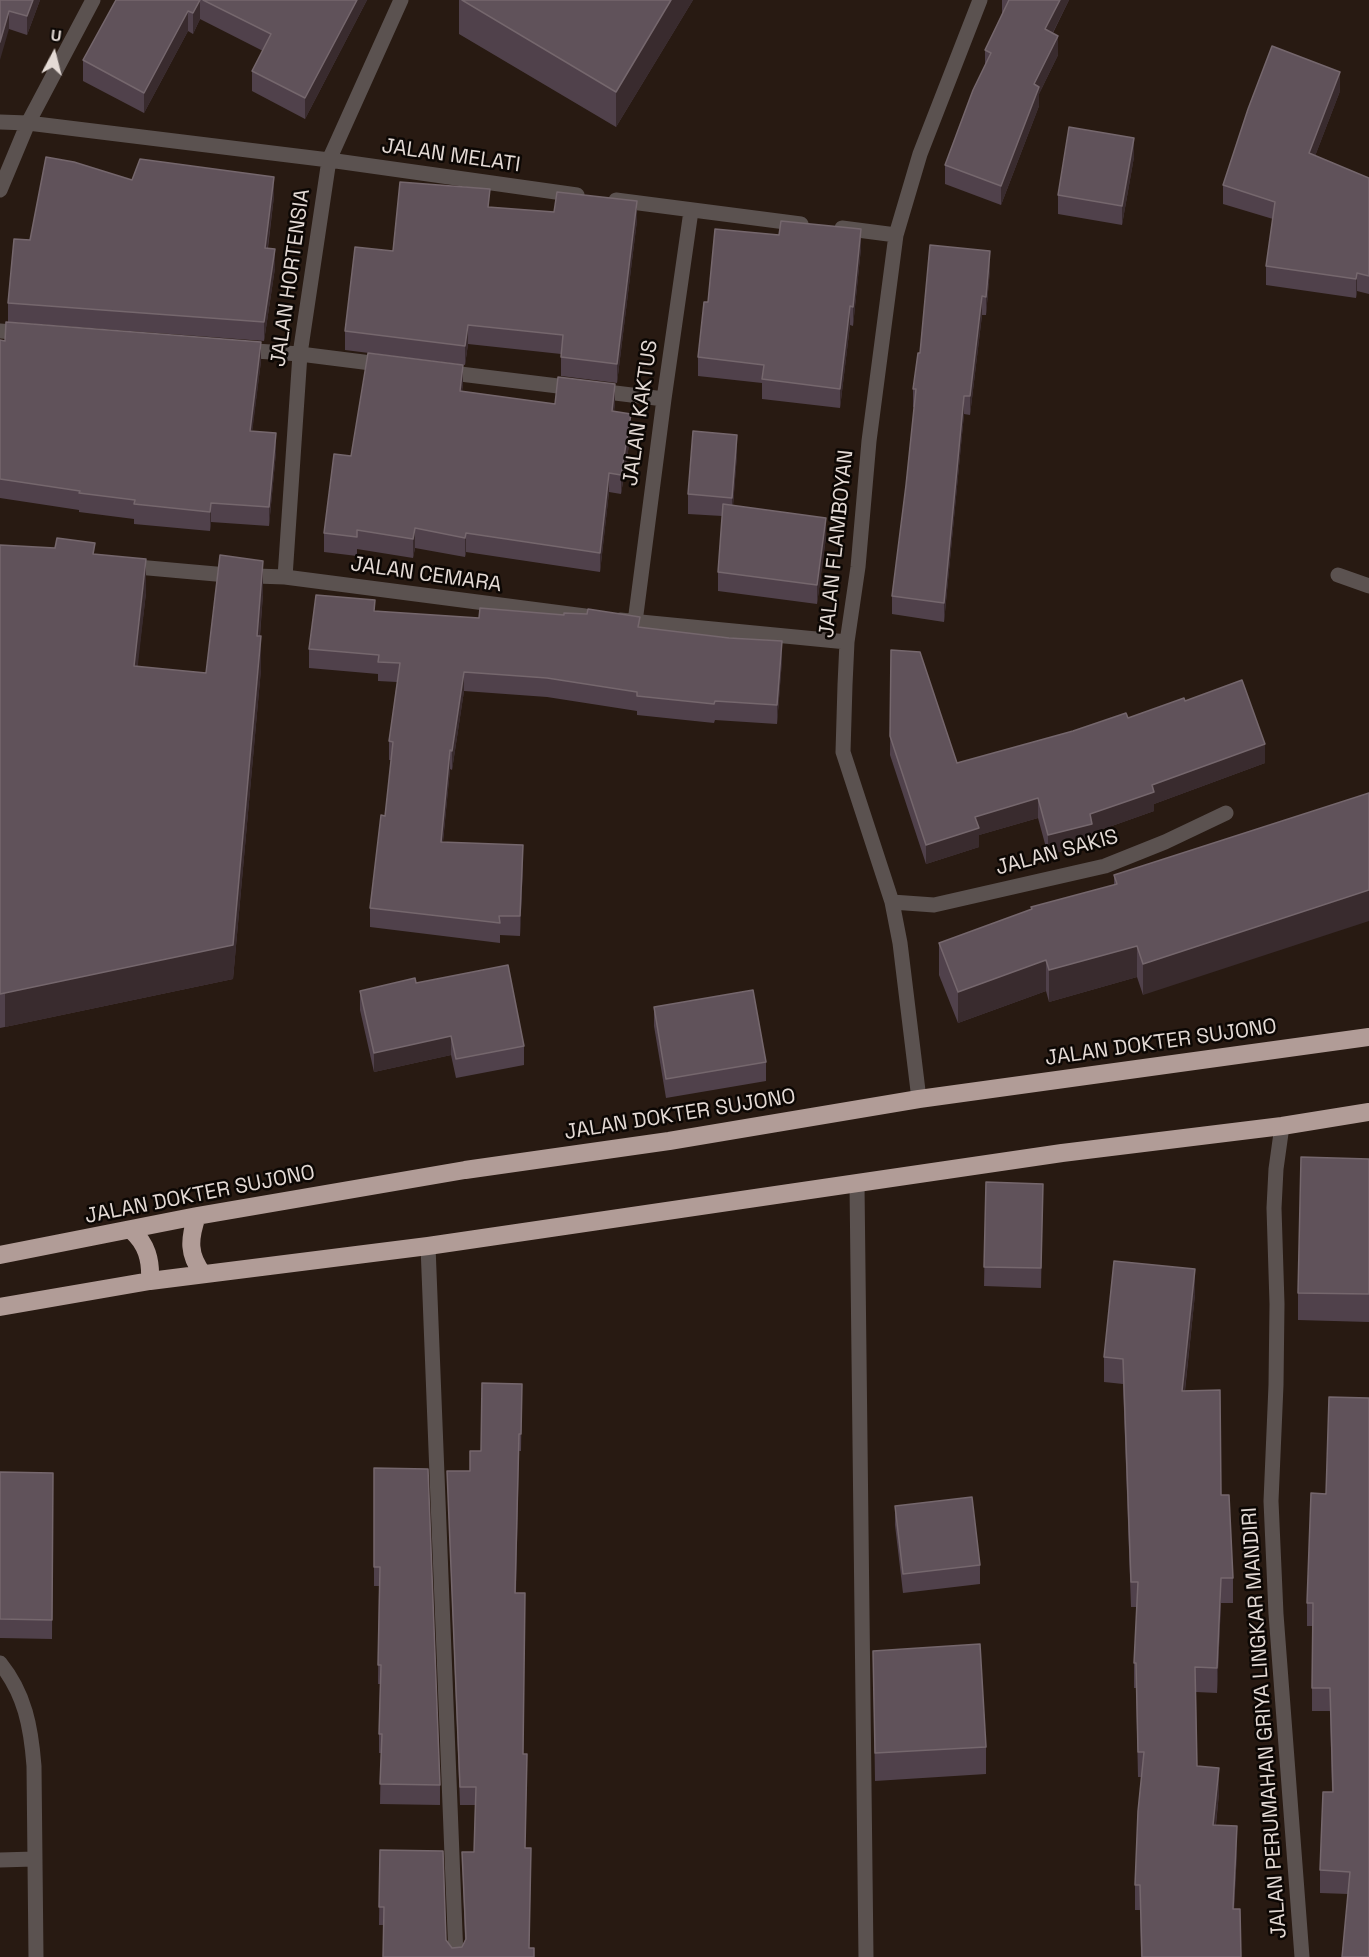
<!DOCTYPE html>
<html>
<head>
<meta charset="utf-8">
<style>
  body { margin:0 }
  #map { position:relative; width:1369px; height:1957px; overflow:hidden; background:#281a12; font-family:"Space Grotesk",sans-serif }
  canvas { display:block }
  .north { position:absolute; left:24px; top:24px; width:60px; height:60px; -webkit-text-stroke:4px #0c0704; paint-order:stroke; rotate:7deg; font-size:16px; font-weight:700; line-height:24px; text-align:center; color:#e4dad5 }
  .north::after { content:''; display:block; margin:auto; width:21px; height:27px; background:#e4dad5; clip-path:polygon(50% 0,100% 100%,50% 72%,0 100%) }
</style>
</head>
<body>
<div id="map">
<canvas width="1369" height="1957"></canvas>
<div class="north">U</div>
</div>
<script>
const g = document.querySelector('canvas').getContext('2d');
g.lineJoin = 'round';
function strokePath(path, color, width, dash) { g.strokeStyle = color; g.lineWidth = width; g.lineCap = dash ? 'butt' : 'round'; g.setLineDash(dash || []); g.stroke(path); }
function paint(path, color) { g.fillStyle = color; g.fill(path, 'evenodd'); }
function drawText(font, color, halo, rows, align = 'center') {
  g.font = font + ' "Space Grotesk",sans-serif'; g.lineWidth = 5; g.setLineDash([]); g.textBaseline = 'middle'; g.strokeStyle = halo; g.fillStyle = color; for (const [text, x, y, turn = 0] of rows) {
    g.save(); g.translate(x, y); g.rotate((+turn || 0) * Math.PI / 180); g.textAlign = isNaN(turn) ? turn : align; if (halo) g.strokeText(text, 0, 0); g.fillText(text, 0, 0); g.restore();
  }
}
strokePath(new Path2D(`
  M0 1663C25 1694 31 1727 34 1766L36 1957
  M0 1860 34 1859`), '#5b5250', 15);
strokePath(new Path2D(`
  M0 122 28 123 329 160 577 195
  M0 190 28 123 93 0
  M616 200 801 224
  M842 228 896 235
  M0 331 25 333
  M241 350 300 354 387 365
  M444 372 664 399
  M126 566 227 575 285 577 585 616
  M1338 575 1369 586
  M285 577 300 354 329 160 401 0
  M620 620 847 642
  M635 622 664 399 691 211
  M892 902 934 905 1105 866 1165 842 1226 813
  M919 1099 900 943 892 902 843 752 845 685 847 642 858 567 869 441 896 235 920 154 980 0
  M1282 1126 1276 1169 1274 1208 1277 1304 1276 1385 1271 1501 1276 1614 1302 1957
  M857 1184 866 1957
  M428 1246 456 1957`), '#5b5250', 15);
strokePath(new Path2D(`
  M197 1216C189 1239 188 1255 203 1274
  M131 1230C147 1244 151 1260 150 1281
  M0 1255 197 1216 465 1170 669 1141 919 1099 1369 1037
  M0 1307 150 1281 428 1246 1062 1153 1282 1126 1369 1112`), '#b19c97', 18);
paint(new Path2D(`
  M0 0H40L27 35 9 29Z
  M116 0H367L305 119 252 91V71L263 51 200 19 193 34 188 31 144 113 83 81V60Z
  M459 0H693L616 127 459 34Z
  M1002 0H1069L1053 33 1058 55 1039 94V106L1001 205 945 184V165L985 65V50L1002 14Z
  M1340 91 1315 156 1369 178V294L1357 291 1356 298 1266 285V266L1273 219 1223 204V185Z
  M1134 157 1122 225 1058 214V195Z
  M132 180 274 196 268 248 275 268 264 341 8 322V303L30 240Z
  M490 207 637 220 617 383 561 376V354L468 344 465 365 345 350V331L393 251Z
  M861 248 853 326 850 325 840 408 762 399V383L698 376V357L708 302Z
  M990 269 986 315H982L970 415 964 414 944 622 892 614V596L906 485 914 407H913V389L920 353Z
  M0 340 261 361 252 431 276 452 269 526 211 522 210 531 134 524V519L79 512V510L0 498Z
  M463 384 462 391 555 404 615 403 614 411 631 433 621 494 609 492 600 572 466 552 465 557 415 548 413 558 357 549V556L324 552V533L351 456Z
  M737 454 733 506 826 537 817 604 718 591V572L722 516 688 514V494Z
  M0 545 95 554 146 593 137 667 206 673 263 594 260 636 261 669 233 979 0 1028Z
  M375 611 479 618 640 627 782 660 777 724 715 720 714 723 637 715V711L547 697 464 691 452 770 450 769 443 842 523 864 520 936 500 935V943L370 927V908L385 816 391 760H389V741L397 682 378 681V674L309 668V649Z
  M891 650 957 763 1128 718 1185 701 1265 763 1154 804V811L1092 833V843L1048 855 1038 818 979 835V847L926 864 890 755Z
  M1369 793 1143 995 1137 977 1049 1002 1046 991 958 1023 939 975V943L1114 885V875Z
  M416 983 524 1046V1065L456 1078 451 1055 374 1072 360 1010V991Z
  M654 1007 766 1062V1081L666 1098 654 1026Z
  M1369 1159V1322L1298 1320V1293Z
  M986 1182 1043 1184 1041 1288 984 1286Z
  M1195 1294 1185 1391 1221 1495 1233 1578V1603H1221L1217 1693 1196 1692 1197 1766 1219 1793 1216 1825 1237 1851 1234 1909 1241 1957H1141L1140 1910H1135V1885L1142 1777H1138L1136 1688H1134V1663L1137 1607H1131L1123 1384 1104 1382V1357Z
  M522 1384 521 1451H519L516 1593 523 1754 527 1771 525 1848 531 1865 529 1948 383 1957V1925H379L380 1850 452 1948 462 1947 465 1940 462 1852H474L475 1805H460L447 1471H470L481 1451Z
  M374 1468 440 1785V1805L380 1804 381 1753H379V1734L380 1684H378L379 1586H374Z
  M0 1472 53 1473 52 1639 0 1638Z
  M1326 1494 1369 1957 1348 1894 1320 1893V1870L1332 1792 1330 1711H1312V1626H1307V1603Z
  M895 1506 980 1565V1584L903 1593 895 1525Z
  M873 1651 986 1747V1774L875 1781Z`), '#50414b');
paint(new Path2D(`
  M33 0H40L27 35V16Z
  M200 0V19L193 34V13Z
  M357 0H367L305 119V98Z
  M671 0H693L616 127V92Z
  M1060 0H1069L1045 48V29Z
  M9 11V29L0 60V42Z
  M188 11V31L144 113V93Z
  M1058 36V55L1039 94V106L1001 205V186L1034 84Z
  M1340 72V91L1309 172V153Z
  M1134 138V157L1122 225V206Z
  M274 177V196L265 267V248Z
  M637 201V220L617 383V364Z
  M861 229V248L853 326V307Z
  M275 249V268L264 341V322Z
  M990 251V269L986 315V297Z
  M1357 273V291L1356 298V279Z
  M982 296V315L970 415V396Z
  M850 306V325L840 408V389Z
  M468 325V344L465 365V346Z
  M261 342V361L250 450V431Z
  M463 365V384L460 410V391Z
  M615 384V403L612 430V411Z
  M964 396V414L944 622V603Z
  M631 414V433L621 494V475Z
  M276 433V452L269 526V507Z
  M737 435V454L732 517V498Z
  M609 473V492L600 572V553Z
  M211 503V522L210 531V512Z
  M826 518V537L817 604V585Z
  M415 528V548L413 558V539Z
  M466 533V552L465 557V538Z
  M146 559V593L134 700V666Z
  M263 561V594L257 669V636Z
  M261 636V669L233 979 5 1027V994Z
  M782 641V660L777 724V705Z
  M464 672V691L452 770V751Z
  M1265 744V763L1154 804V811L1092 833V843L1048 855V835L1152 785Z
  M450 750V769L441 861V842Z
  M1038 798V818L979 835V847L926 864V845L975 817Z
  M523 845V864L520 936V916Z
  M1369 890V921L1143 995V964Z
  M1137 946V977L1049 1002V970Z
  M1046 960V991L958 1023V992Z
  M451 1036V1055L374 1072V1053Z
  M1195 1269V1294L1182 1416V1391Z
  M1221 1578V1603L1217 1693V1668Z
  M1219 1768V1793L1213 1850V1825Z
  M1237 1826V1851L1233 1934V1909Z`), '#392b2e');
const building = new Path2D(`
  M0 0H33L27 16 9 11 0 42Z
  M116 0H200L193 13 188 11 144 93 83 60Z
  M203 0H357L305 98 252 71 271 34Z
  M462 0H671L616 92Z
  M1009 0H1060L1045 29 1058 36 1034 84 1039 87 1001 186 945 165 973 90 991 53 985 50Z
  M1272 46 1340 72 1309 153 1369 178V276L1357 273 1356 279 1266 266 1275 202 1223 185 1248 109Z
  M1069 127 1134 138 1122 206 1058 195Z
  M46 157 74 162 132 180 140 159 274 177 265 248 275 249 264 322 8 303 14 239 30 240Z
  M400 182 490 189 488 207 554 212 557 192 637 201 617 364 561 357 563 335 468 325 465 346 345 331 355 247 393 251Z
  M781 221 861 229 853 307 850 306 840 389 762 379 764 365 698 357 704 302H708L715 229 779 235Z
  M930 245 990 251 986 297 982 296 970 396H964L944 603 892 596 906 485 916 389H913L918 353H920Z
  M6 322 261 342 250 431 276 433 269 507 211 503 210 512 134 504 135 500 79 493 80 491 0 479V340L5 341Z
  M368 353 463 365 460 391 555 404 558 377 615 384 612 411 631 414 621 475 609 473 600 553 466 533 465 538 415 528 413 539 357 530V537L324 533 334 454 351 456Z
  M693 431 737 435 732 498 688 494Z
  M723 504 826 518 817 585 718 572Z
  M57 538 95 543 93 554 146 559 134 666 206 673 220 555 263 561 257 636H261L233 945 0 994V545L55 548Z
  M316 595 375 600 374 611 479 618 480 608 564 615V613L587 614 588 609 640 617 638 627 729 638 782 641 777 705 715 701 714 704 637 696V692L547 678 464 672 452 751 450 750 441 842 523 845 520 916H499L500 923 370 908 381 815 385 816 393 742 389 741 400 663 378 662 379 655 309 649Z
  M891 650 920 652 957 763 1073 731 1126 713 1128 718 1184 698 1185 701 1242 680 1265 744 1152 785 1154 792 1090 814 1092 824 1048 835 1038 798 975 817 979 828 926 845 890 736Z
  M1369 793V890L1143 964 1137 946 1049 970 1046 960 958 992 939 943 1032 909 1031 907 1117 884 1114 875Z
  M508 965 524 1046 456 1059 451 1036 374 1053 360 991 415 978 416 983Z
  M753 990 766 1062 666 1079 654 1007Z
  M1301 1157 1369 1159V1294L1298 1293Z
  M986 1182 1043 1184 1041 1268 984 1267Z
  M1114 1261 1195 1269 1182 1391 1220 1390 1221 1495H1229L1233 1578H1221L1217 1668 1195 1667 1197 1766 1219 1768 1213 1825 1237 1826 1233 1909H1240L1241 1957H1142L1140 1885H1135L1138 1811 1144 1752H1138L1136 1663H1134L1138 1582H1131L1123 1359 1104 1357Z
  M482 1383 522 1384 521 1434H519L515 1593H525L523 1754H527L525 1848H531L529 1948H534V1957H383L384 1907H379L380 1850 443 1851 446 1940 452 1948 462 1947 466 1939 462 1852H474L476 1787H460L447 1471H470V1451H481Z
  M1329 1397 1369 1398V1957H1342L1350 1872 1320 1870 1323 1792H1333L1330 1688H1312L1313 1603H1307L1311 1493 1326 1494Z
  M374 1468 428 1469 440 1785 380 1784 382 1734H379L381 1665H378L380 1567H374Z
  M0 1472 53 1473 52 1620 0 1619Z
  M972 1497 980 1565 903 1574 895 1506Z
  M980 1644 986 1747 875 1753 873 1651Z`);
paint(building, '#60525a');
strokePath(building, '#75676d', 1.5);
drawText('21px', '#e4dad5', '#0c0704', [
  ["JALAN MELATI",451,156,8],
  ["JALAN HORTENSIA",291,278,-82],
  ["JALAN KAKTUS",641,413,-82],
  ["JALAN FLAMBOYAN",837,544,-84],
  ["JALAN CEMARA",426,575,8],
  ["JALAN SAKIS",1057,853,-15],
  ["JALAN DOKTER SUJONO",1161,1043,-8],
  ["JALAN DOKTER SUJONO",680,1115,-9],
  ["JALAN DOKTER SUJONO",200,1195,-11],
  ["JALAN PERUMAHAN GRIYA LINGKAR MANDIRI",1265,1723,-94]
]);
</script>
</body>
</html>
